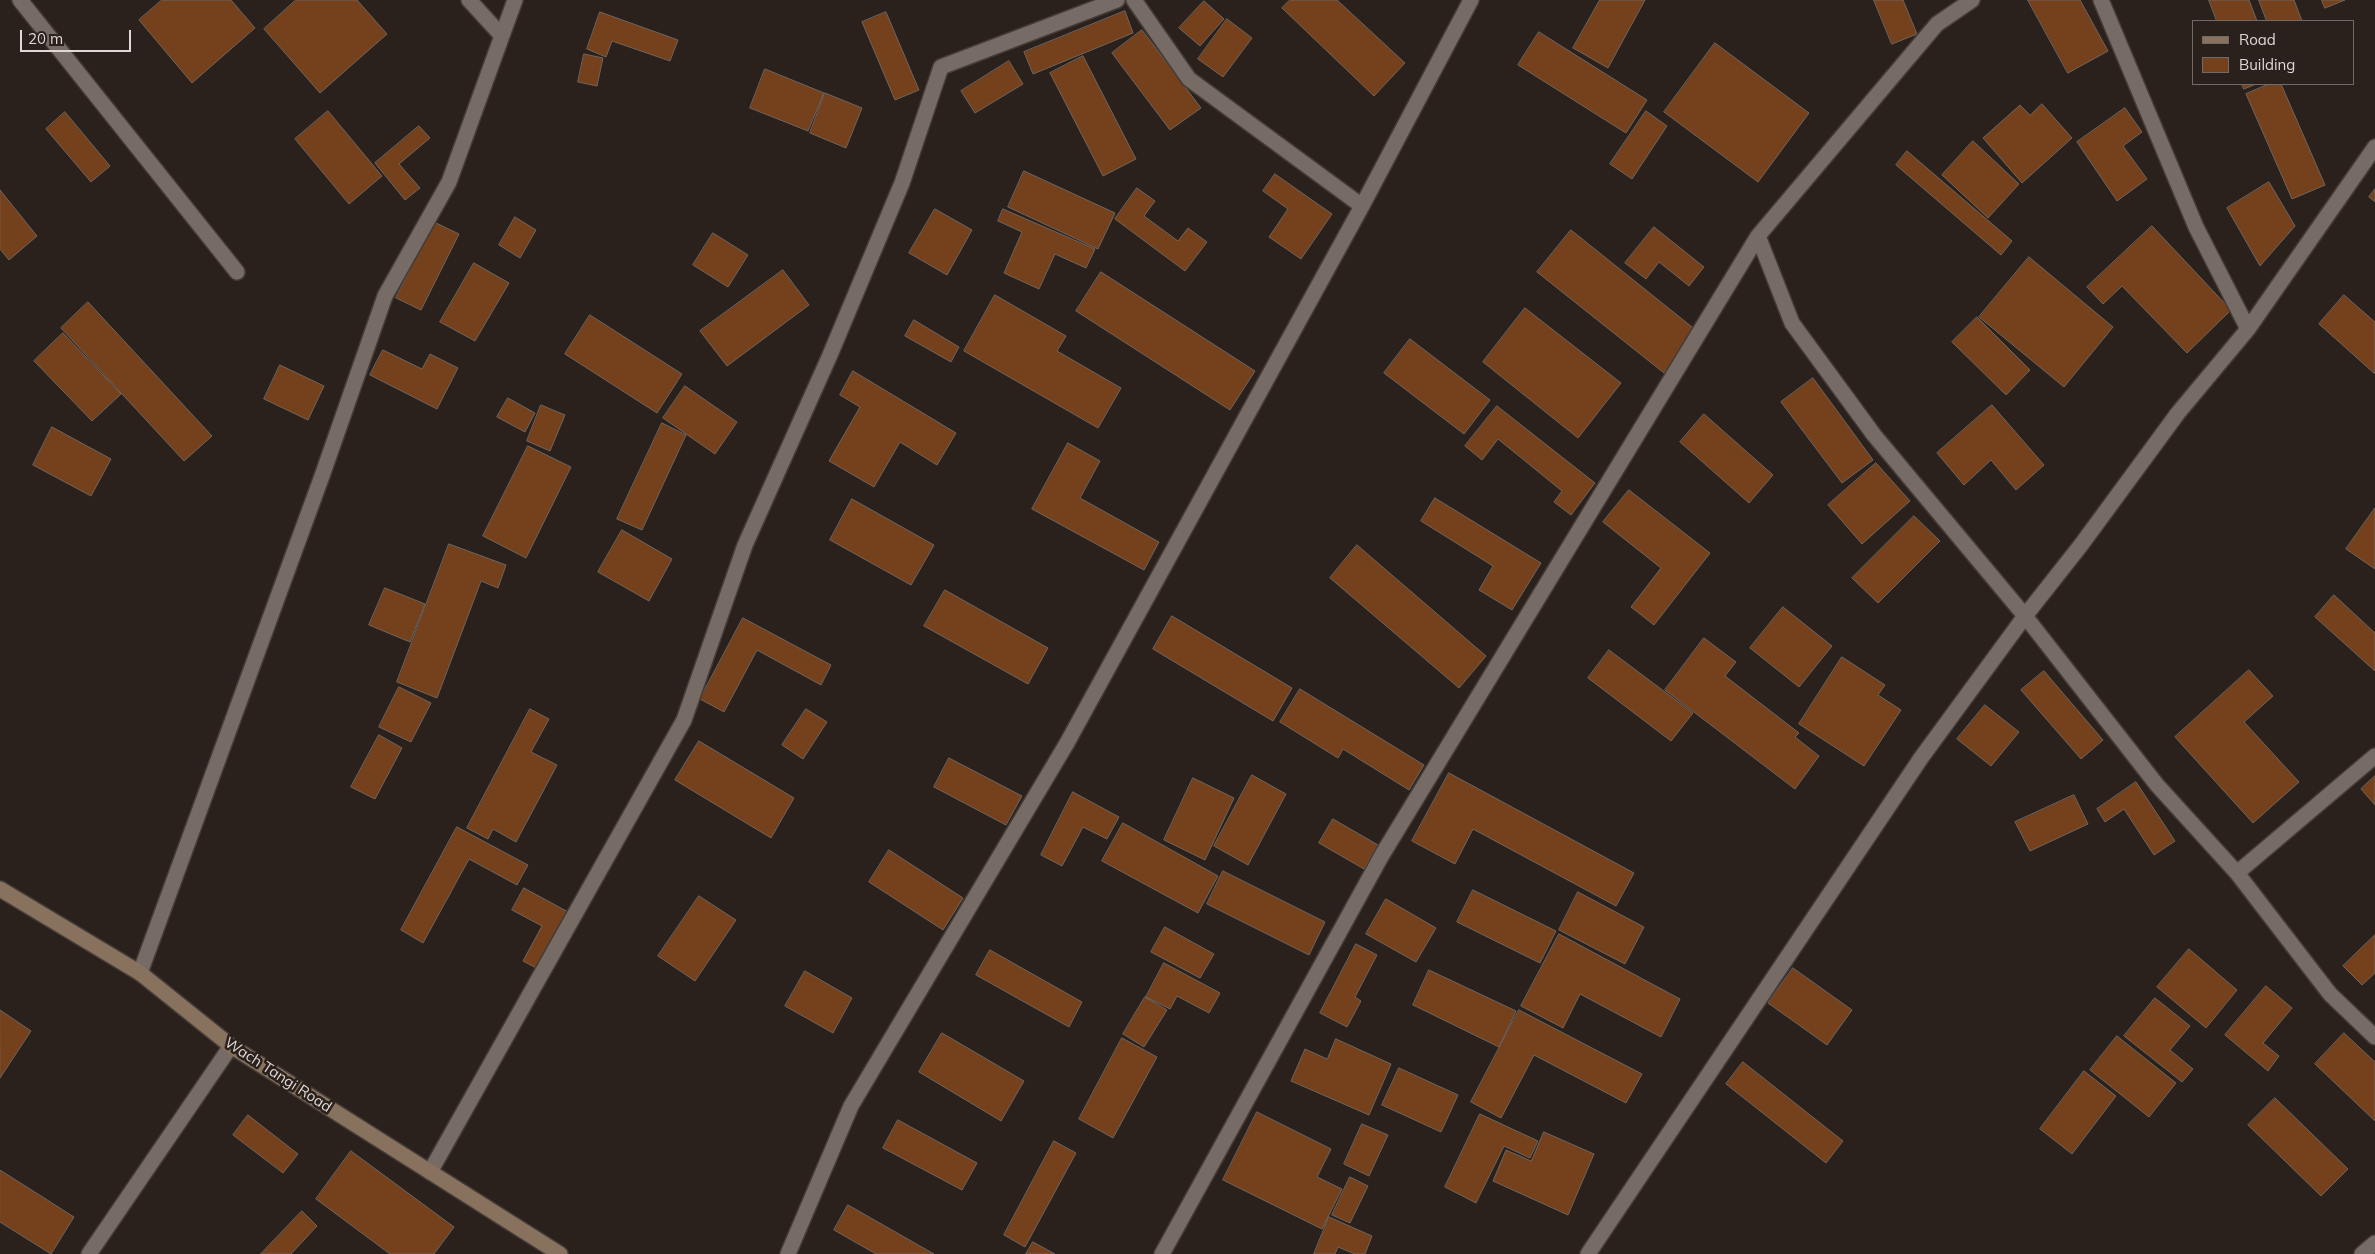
<!DOCTYPE html>
<html>
<head>
<meta charset="utf-8">
<style>
  body { margin:0 }
  #map { position:relative; width:2375px; height:1254px; overflow:hidden; background:#2a211c; font-family:Mulish,sans-serif }
  canvas { display:block }
  .legend { position:absolute; left:2192px; top:20px; width:162px; height:65px; box-sizing:border-box; background:#2a211c; border:1px solid #726a66; margin:0; padding:6px 9px; list-style:none; font-size:15px; color:#dfd8d5 }
  .legend li { display:flex; align-items:center; gap:10px; height:25px }
  .legend b { width:25px; border:1px solid #726a66 }
  .scale { position:absolute; left:20px; top:30px; width:111px; height:22px; box-sizing:border-box; border:2px solid #dfd8d5; border-top:0; padding-left:6px; font-size:15px; line-height:18px; white-space:nowrap; color:#dfd8d5; -webkit-text-stroke:4px #2a211c; paint-order:stroke }
</style>
</head>
<body>
<div id="map">
<canvas width="2375" height="1254"></canvas>
<ul class="legend">
<li><b style="height:6px;background:#88725e"></b>Road</li>
<li><b style="height:14px;background:#74411c"></b>Building</li>
</ul>
<div class="scale">20 m</div>
</div>
<script>
const g = document.querySelector('canvas').getContext('2d');
g.lineJoin = 'round';
function paint(path, color) { g.fillStyle = color; g.fill(path, 'evenodd'); }
function strokePath(path, color, width, dash) { g.strokeStyle = color; g.lineWidth = width; g.lineCap = dash ? 'butt' : 'round'; g.setLineDash(dash || []); g.stroke(path); }
function drawText(font, color, halo, rows, align = 'center') {
  g.font = font + ' Mulish,sans-serif'; g.lineWidth = 5; g.setLineDash([]); g.textBaseline = 'middle'; g.strokeStyle = halo; g.fillStyle = color; for (const [text, x, y, turn = 0] of rows) {
    g.save(); g.translate(x, y); g.rotate((+turn || 0) * Math.PI / 180); g.textAlign = isNaN(turn) ? turn : align; if (halo) g.strokeText(text, 0, 0); g.fillText(text, 0, 0); g.restore();
  }
}
const building = new Path2D(`
  M162 0H231L255 28 192 83 139 20Z
  M296 0H357L387 34 320 93 264 29Z
  M1290 0H1337L1405 63 1374 96 1282 8Z
  M1600 0H1645L1608 68 1573 48Z
  M1874 0H1903L1917 34 1892 44Z
  M2028 0H2080L2108 51 2068 73Z
  M2209 0H2249L2257 21H2217Z
  M2259 0H2294L2302 21H2267Z
  M2322 0H2345L2325 8Z
  M1204 1 1224 19 1200 46 1179 28Z
  M1125 11 1133 33 1033 74 1024 52Z
  M600 12 678 40 670 61 612 41 606 57 587 49Z
  M886 12 919 90 895 100 862 22Z
  M1227 19 1252 38 1223 77 1198 59Z
  M1142 30 1201 108 1170 130 1112 53Z
  M1539 32 1647 100 1626 133 1518 65Z
  M1715 43 1809 113 1758 182 1664 112Z
  M584 54 603 58 597 86 578 82Z
  M1083 56 1136 159 1103 176 1050 73Z
  M1009 61 1023 84 975 113 961 91Z
  M765 69 824 93 808 131 750 108Z
  M2242 84H2256L2244 89Z
  M2269 84H2281L2325 185 2292 199 2246 94Z
  M825 93 862 108 846 148 810 133Z
  M2042 104 2072 138 2022 183 1983 138 2020 105 2030 115Z
  M2125 108 2142 132 2123 146 2147 179 2117 201 2077 142Z
  M328 111 382 176 349 204 295 139Z
  M1646 111 1667 126 1632 179 1610 164Z
  M65 112 110 166 91 182 46 129Z
  M419 126 430 138 399 164 420 188 405 200 375 163Z
  M1973 141 2019 184 1988 218 1942 175Z
  M1907 151 2012 241 2001 255 1896 165Z
  M1024 171 1115 213 1098 249 1008 207Z
  M1275 174 1332 214 1301 259 1269 237 1288 209 1263 191Z
  M2269 182 2295 226 2260 266 2227 208Z
  M1137 188 1155 201 1144 216 1178 241 1188 228 1207 242 1185 271 1115 219Z
  M2375 189V202L2369 197Z
  M0 190 37 236 9 260 0 249Z
  M935 209 972 230 947 275 909 253Z
  M1003 209 1095 249 1086 268 1055 254 1039 289 1004 273 1022 232 998 221Z
  M515 217 536 230 520 258 499 245Z
  M434 222 459 234 421 310 396 298Z
  M2152 226 2231 310 2187 353 2122 286 2103 304 2087 287Z
  M1654 227 1704 267 1689 286 1659 262 1646 279 1625 263Z
  M1571 230 1697 331 1664 373 1537 272Z
  M713 233 748 255 728 287 693 265Z
  M2029 257 2113 327 2064 387 1979 317Z
  M474 263 509 283 475 341 440 322Z
  M783 270 809 305 727 366 700 331Z
  M1101 272 1255 371 1230 410 1076 311Z
  M995 295 1066 336 1057 351 1121 388 1098 428 964 351Z
  M2344 295 2375 322V374L2319 324Z
  M88 302 212 436 184 461 61 328Z
  M1525 308 1621 383 1578 438 1483 362Z
  M590 315 682 374 657 413 565 354Z
  M1977 317 2030 370 2006 395 1952 342Z
  M914 320 959 347 951 362 905 336Z
  M63 333 121 394 92 421 34 361Z
  M1410 339 1490 400 1464 434 1384 373Z
  M383 350 422 369 430 354 458 368 437 409 370 375Z
  M280 365 324 386 308 420 264 399Z
  M853 371 956 433 937 465 900 442 874 487 829 461 860 407 840 395Z
  M1813 378 1873 460 1842 483 1781 402Z
  M685 386 737 422 715 454 663 418Z
  M508 398 535 413 525 432 497 417Z
  M541 405 565 415 550 451 527 441Z
  M1992 405 2044 465 2016 490 1991 460 1964 485 1937 453Z
  M1497 406 1595 483 1571 515 1554 502 1562 491 1498 439 1482 460 1465 446Z
  M1704 414 1773 475 1749 503 1680 442Z
  M662 423 686 435 642 530 617 519Z
  M52 427 111 459 91 496 33 465Z
  M1068 443 1100 461 1080 498 1159 542 1144 570 1032 509Z
  M528 446 571 467 526 558 483 536Z
  M1876 463 1910 501 1862 544 1828 505Z
  M1629 490 1710 553 1654 625 1631 607 1661 568 1603 522Z
  M1435 498 1541 563 1512 610 1479 590 1493 566 1421 521Z
  M852 499 934 545 911 585 830 540Z
  M2375 508V569L2346 549Z
  M1914 516 1940 541 1878 603 1852 578Z
  M622 530 672 559 649 601 598 572Z
  M449 544 506 565 498 588 481 581 437 698 397 682Z
  M1357 545 1486 656 1459 688 1330 578Z
  M385 588 425 604 410 642 369 625Z
  M945 590 1048 648 1028 684 924 626Z
  M2334 595 2375 633V671L2315 617Z
  M1783 607 1832 646 1799 687 1750 648Z
  M1172 616 1292 688 1273 721 1153 649Z
  M743 618 831 665 821 685 757 650 724 712 700 699Z
  M1704 638 1736 662 1725 676 1799 733 1795 737 1819 756 1795 789 1665 690Z
  M1609 650 1693 713 1671 741 1588 678Z
  M1842 657 1885 685 1878 695 1901 710 1864 766 1799 724Z
  M2249 670 2273 696 2244 722 2299 782 2253 823 2175 737Z
  M2044 671 2103 740 2081 759 2021 690Z
  M399 687 431 703 411 742 379 727Z
  M1300 689 1424 765 1409 790 1343 749 1338 758 1280 722Z
  M1985 705 2019 732 1991 766 1957 739Z
  M530 709 549 719 531 752 557 765 516 842 493 829 488 839 467 828Z
  M806 709 827 722 803 759 782 745Z
  M379 735 402 748 375 799 351 787Z
  M699 741 794 798 771 838 675 780Z
  M949 758 1022 796 1006 825 934 787Z
  M1449 773 1634 873 1616 906 1473 829 1455 864 1412 841Z
  M1252 775 1286 794 1248 865 1214 846Z
  M2375 776V805L2361 789Z
  M1193 778 1234 798 1205 860 1164 840Z
  M2136 782 2175 841 2154 855 2124 809 2105 822 2097 809Z
  M1073 792 1119 817 1107 839 1083 827 1062 866 1041 855Z
  M2074 795 2088 824 2030 851 2015 822Z
  M1333 819 1378 845 1364 869 1319 843Z
  M1123 823 1218 876 1198 913 1102 861Z
  M457 827 528 865 517 885 469 859 423 943 401 930Z
  M889 850 963 898 943 930 869 882Z
  M1223 871 1325 922 1309 955 1207 904Z
  M524 888 570 913 540 970 523 961 542 926 512 910Z
  M1473 890 1556 931 1540 963 1457 922Z
  M1578 892 1644 927 1625 964 1559 930Z
  M699 896 736 920 695 981 658 956Z
  M1386 899 1436 928 1416 962 1366 934Z
  M1165 927 1214 954 1200 978 1151 952Z
  M1559 934 1680 999 1661 1037 1580 994 1563 1028 1521 1006Z
  M2375 935V973L2362 985 2343 966Z
  M1356 944 1377 955 1355 997 1361 1001 1347 1027 1320 1013Z
  M2189 949 2237 990 2206 1028 2157 987Z
  M990 950 1082 1002 1069 1027 976 975Z
  M1164 963 1220 993 1209 1013 1177 996 1170 1009 1146 997Z
  M1793 968 1852 1010 1827 1045 1768 1003Z
  M1429 970 1516 1011 1499 1047 1413 1005Z
  M805 971 852 998 833 1033 785 1006Z
  M2266 986 2292 1008 2263 1043 2279 1056 2268 1071 2225 1035Z
  M1145 997 1167 1010 1144 1047 1123 1034Z
  M2155 998 2190 1026 2170 1050 2193 1069 2182 1082 2124 1036Z
  M0 1010 31 1031 0 1078Z
  M1519 1010 1642 1074 1626 1103 1534 1055 1501 1118 1471 1102Z
  M942 1033 1024 1081 1001 1121 919 1072Z
  M2344 1033 2375 1062V1121L2315 1064Z
  M2117 1036 2176 1083 2149 1117 2090 1070Z
  M1122 1038 1157 1057 1113 1138 1079 1119Z
  M1336 1039 1391 1064 1369 1115 1291 1081 1305 1049 1327 1059Z
  M1743 1062 1843 1141 1826 1163 1726 1084Z
  M1399 1068 1458 1095 1441 1132 1382 1105Z
  M2084 1071 2116 1096 2072 1154 2040 1129Z
  M2275 1098 2348 1169 2321 1196 2248 1125Z
  M1257 1112 1331 1149 1317 1177 1342 1189 1322 1229 1223 1180Z
  M1480 1114 1538 1141 1530 1158 1504 1146 1476 1203 1445 1187Z
  M248 1115 298 1154 283 1173 233 1135Z
  M898 1120 977 1163 962 1190 883 1148Z
  M1362 1124 1388 1135 1369 1176 1344 1164Z
  M1544 1132 1594 1154 1568 1215 1493 1181 1506 1150 1531 1161Z
  M1054 1141 1076 1153 1025 1247 1004 1235Z
  M351 1151 454 1227 434 1254H390L316 1199Z
  M0 1170 74 1217 51 1254 0 1222Z
  M1350 1177 1368 1186 1350 1223 1332 1215Z
  M848 1205 934 1254H876L834 1230Z
  M302 1211 317 1226 291 1254H261Z
  M1329 1217 1372 1236 1365 1254H1355L1338 1247 1335 1254H1314Z
  M1033 1242 1055 1254H1026Z`);
paint(building, '#74411c');
strokePath(building, '#70655e', 1);
const minor = new Path2D(`
  M20 0 237 272
  M469 0 502 36
  M1134 0 1189 79 1362 206
  M2101 0 2196 227 2248 329
  M1758 236 1792 323 1874 435 2025 616 2157 785 2237 873 2330 994 2375 1037
  M2237 873 2375 756
  M140 973 322 476 385 296 449 182 515 0
  M430 1172 684 720 745 545 830 355 902 183 941 67 1117 0
  M89 1254 231 1046
  M788 1254 851 1106 1067 743 1362 206 1471 0
  M1162 1254 1382 855 1758 236 1937 24 1972 0
  M1588 1254 1921 758 2025 616 2081 545 2178 413 2248 329 2375 147
  M2362 1254 2375 1243`);
const secondary = new Path2D(`
  M0 889 140 973 231 1046 560 1254`);
strokePath(minor, '#443c38', 18);
strokePath(secondary, '#443c38', 18);
strokePath(minor, '#766b65', 15);
strokePath(secondary, '#88725e', 15);
drawText('15px', '#dfd8d5', '#2a211c', [
  ["Wach Tangi Road",278,1075,33]
]);
</script>
</body>
</html>
